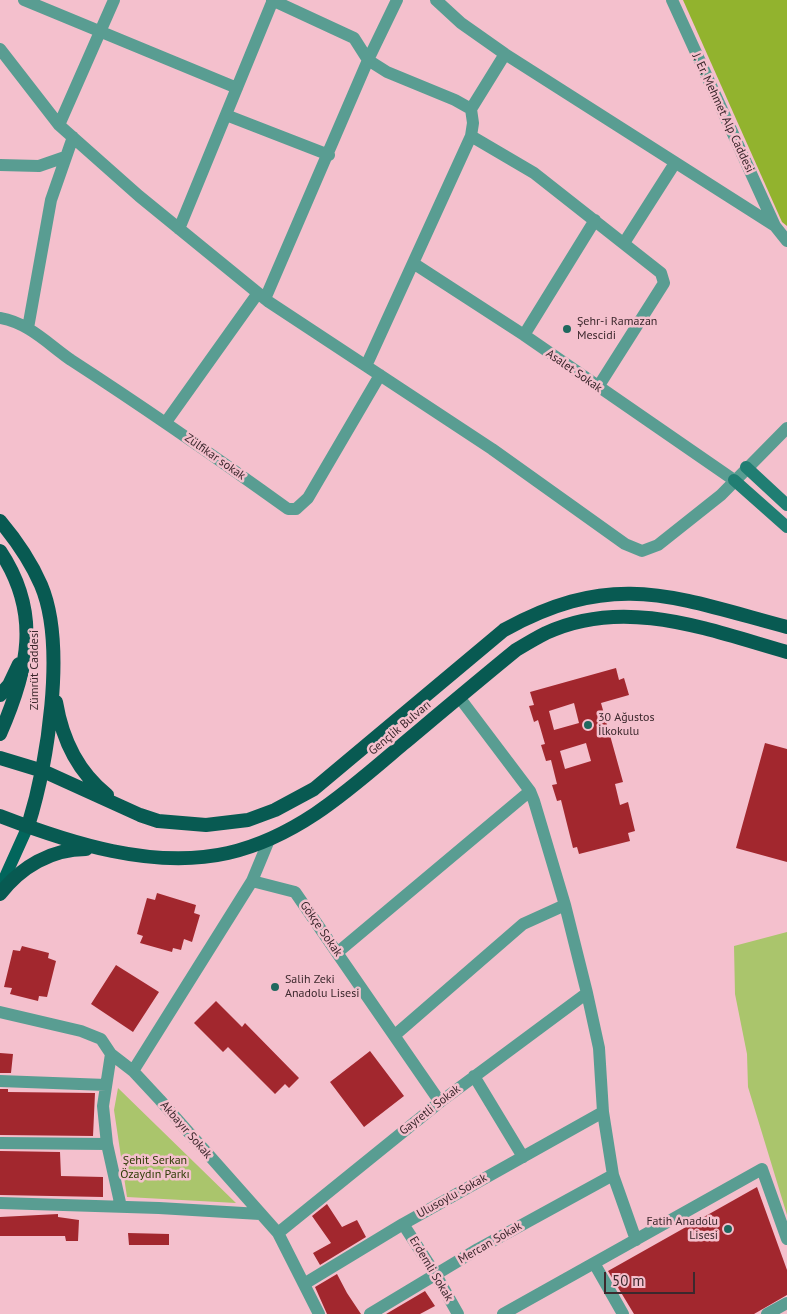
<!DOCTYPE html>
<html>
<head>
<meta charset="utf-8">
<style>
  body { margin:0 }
  #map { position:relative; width:787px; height:1314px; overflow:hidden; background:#f4c0cd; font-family:"PT Sans",sans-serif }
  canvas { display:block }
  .scale { position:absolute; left:604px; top:1272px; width:91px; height:22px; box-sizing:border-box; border:2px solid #3c282d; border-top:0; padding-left:6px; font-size:15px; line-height:18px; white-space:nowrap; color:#3c282d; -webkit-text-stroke:4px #f4c0cd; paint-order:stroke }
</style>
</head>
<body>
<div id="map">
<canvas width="787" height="1314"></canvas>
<div class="scale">50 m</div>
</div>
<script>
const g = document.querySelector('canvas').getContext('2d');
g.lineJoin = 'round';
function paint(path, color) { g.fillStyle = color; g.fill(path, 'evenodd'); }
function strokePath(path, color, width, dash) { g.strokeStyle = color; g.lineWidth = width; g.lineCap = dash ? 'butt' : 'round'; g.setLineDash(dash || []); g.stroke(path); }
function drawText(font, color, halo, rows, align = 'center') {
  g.font = font + ' "PT Sans",sans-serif'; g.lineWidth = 5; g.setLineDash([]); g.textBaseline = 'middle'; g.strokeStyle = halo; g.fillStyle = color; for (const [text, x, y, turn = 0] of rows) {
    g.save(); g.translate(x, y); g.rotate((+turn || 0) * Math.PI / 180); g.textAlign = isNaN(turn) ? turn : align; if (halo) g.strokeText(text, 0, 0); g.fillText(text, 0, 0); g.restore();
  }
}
paint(new Path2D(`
  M787 932V1215L748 1087 747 1054 735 994 734 946Z
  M118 1088 236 1203 127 1197 114 1110Z`), '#aac56c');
paint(new Path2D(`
  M683 0H787V226L782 222Z`), '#92b32e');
paint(new Path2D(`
  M616 668 619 680 624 678 629 695 601 703 623 782 615 784 620 805 628 802 635 831 628 833 630 841 579 854 577 847 573 848 561 800 557 801 552 785 557 784 551 760 546 761 541 745 545 744 538 720 534 722 529 706 534 705 530 692ZM574 703 579 723 554 730 549 711ZM586 743 591 761 565 769 560 751Z
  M765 743 787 749V862L736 848Z
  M157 893 196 905 194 913 200 915 192 942 184 939 181 950 173 948 172 952 140 943 143 936 137 934 147 898 155 900Z
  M22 946 49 953 48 958 56 961 47 997 39 996 38 1001 10 994 12 988 4 987 13 950 20 951Z
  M116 965 159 992 133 1032 91 1004Z
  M216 1001 242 1027 245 1023 299 1078 289 1088 285 1084 275 1094 228 1047 223 1052 194 1023Z
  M370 1051 404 1096 364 1127 330 1082Z
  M0 1053 13 1054 11 1073H0Z
  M0 1089H8V1092L95 1093 93 1136 0 1135Z
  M0 1151 60 1152 61 1176 103 1177V1197L0 1195Z
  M757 1187 787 1270V1295L754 1314H634L608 1271Z
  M327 1204 342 1227 357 1220 366 1237 320 1265 313 1253 331 1243 312 1216Z
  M58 1214V1217L79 1220 78 1241H66L65 1236H0V1217Z
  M128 1233 169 1234V1245H129Z
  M337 1274 347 1293 361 1314H327L315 1287Z
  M425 1291 435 1306 420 1314H386Z`), '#a2272e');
strokePath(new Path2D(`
  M24 0 237 88
  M272 0 354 38 368 60 387 72 455 100 471 109 473 123 471 136 534 173 661 273 664 283 598 387
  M436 0 461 23 505 54 775 226 787 241
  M672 0 775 226
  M0 49 59 125 139 196 269 302 492 449 625 544 642 551 658 545 721 495 787 428
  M471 109 505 54
  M226 115 329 155
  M59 125 114 0
  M0 165 39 166 65 157
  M179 229 273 0
  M624 243 675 163
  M413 263 524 335 734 480
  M265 299 368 60 397 0
  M0 318C29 323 48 344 71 360 145 408 217 458 288 509H296L308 498 380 375
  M28 328 51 200 73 137
  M524 335 595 220
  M366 366 471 136
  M166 422 258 293
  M459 697 530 791 534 801 565 905 587 993 599 1048 603 1112 613 1175 636 1240
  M252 881 295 892 440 1102
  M338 952 530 791
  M0 1012 81 1031 101 1039 111 1054 133 1071 160 1100 278 1233 319 1314
  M395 1035 523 924 565 905
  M111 1054 103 1106 107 1144 121 1207
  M133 1071 252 881 269 840
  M474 1076 523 1157
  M0 1081 106 1085
  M0 1143 107 1144
  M0 1203 159 1208 260 1214
  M403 1224 436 1275 458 1314
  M278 1233 440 1102 587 993
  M594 1263 623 1314
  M304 1284 403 1224 603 1112
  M370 1314 478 1249 613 1175
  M503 1314 762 1169 787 1239
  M767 1314 787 1303`), '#599d92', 12);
strokePath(new Path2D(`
  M746 467 787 505
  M734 480 787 527`), '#207e73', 12);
strokePath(new Path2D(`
  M0 888 28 826`), '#02665c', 12);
strokePath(new Path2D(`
  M0 521C16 540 31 562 41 585 67 646 47 765 28 826
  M0 551C42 614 28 670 0 734
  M0 695 9 685 19 664
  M56 702C62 738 78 772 107 795
  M0 758 43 771 140 815 158 821 206 825 248 820 275 810 314 789 504 630C615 569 674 597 787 627
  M0 816C70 843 153 870 228 853 298 837 350 789 403 744 440 713 478 681 516 650 526 644 536 638 546 633 625 596 709 630 787 652
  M0 894C21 867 51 849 86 849`), '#085a52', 14);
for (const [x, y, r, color] of [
  [567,329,5,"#1f685e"],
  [588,725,5,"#1f685e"],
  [275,987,5,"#1f685e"],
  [728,1229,5,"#1f685e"]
]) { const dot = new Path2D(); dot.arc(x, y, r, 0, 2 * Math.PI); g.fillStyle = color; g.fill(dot); strokePath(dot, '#f4c0cd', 2); }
drawText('12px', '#3c282d', '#f4c0cd', [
  ["J. Er. Mehmet Alp Caddesi",723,113,65],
  ["Asalet Sokak",574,371,35],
  ["Zülfikar sokak",215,457,35],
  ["Zümrüt Caddesi",35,670,-90],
  ["Gençlik Bulvarı",400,728,-40],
  ["Gökçe Sokak",321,929,55],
  ["Gayretli Sokak",430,1110,-38],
  ["Akbayır Sokak",186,1130,49],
  ["Ulusoylu Sokak",452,1196,-29],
  ["Mercan Sokak",490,1243,-30],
  ["Erdemli Sokak",431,1269,59]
]);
drawText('12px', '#3c282d', '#f4c0cd', [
  ["Şehr-i Ramazan",577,322],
  ["Mescidi",577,336],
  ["30 Ağustos",598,718],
  ["İlkokulu",598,732],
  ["Salih Zeki",285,980],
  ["Anadolu Lisesi",285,994],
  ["Fatih Anadolu",718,1222,"right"],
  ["Lisesi",718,1236,"right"]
], 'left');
drawText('12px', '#2f3c06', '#f4c0cd', [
  ["Şehit Serkan",155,1161],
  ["Özaydın Parkı",155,1175]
]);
</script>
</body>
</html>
